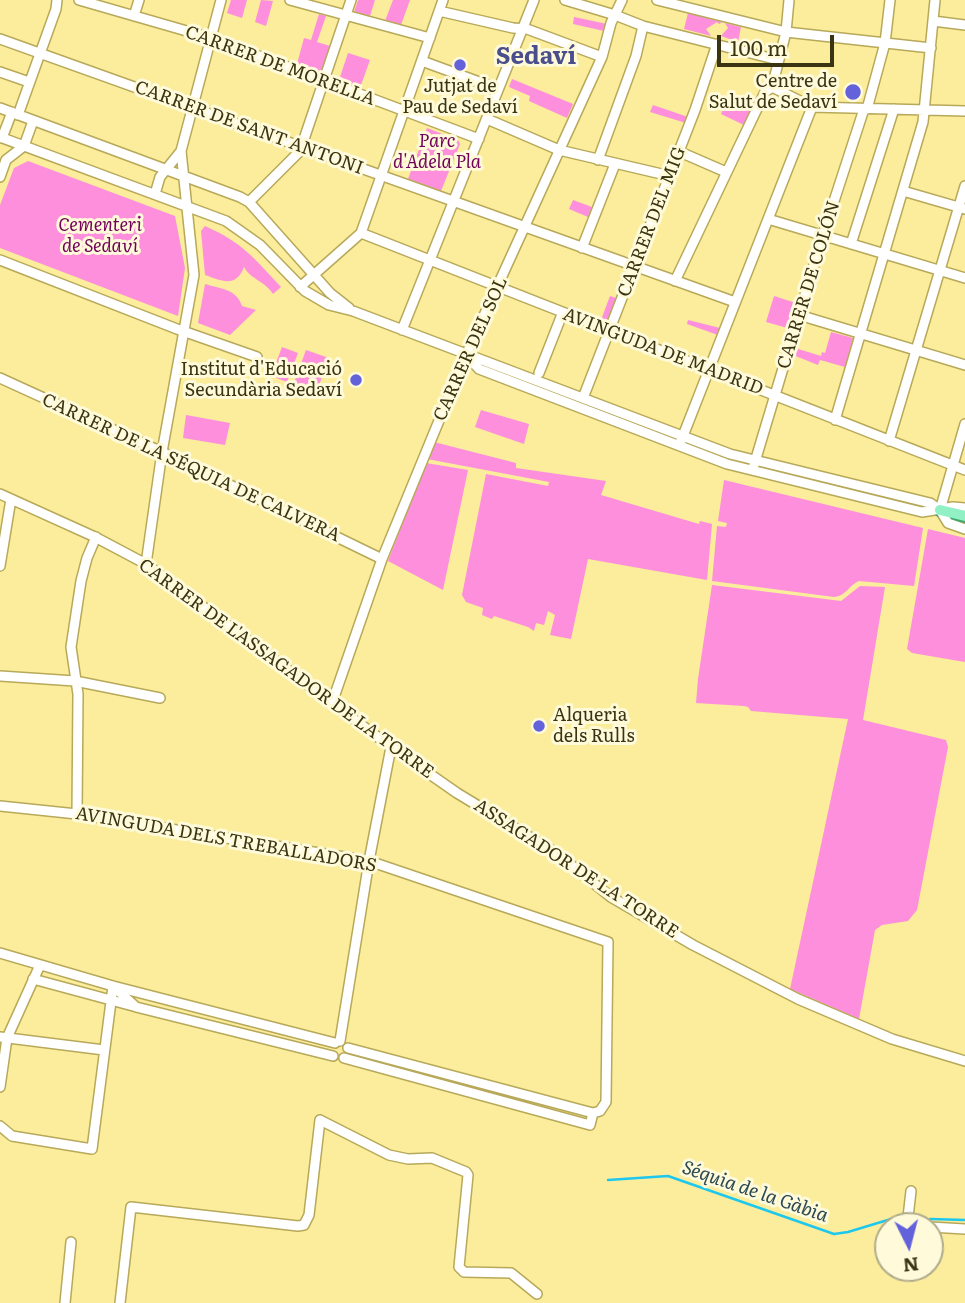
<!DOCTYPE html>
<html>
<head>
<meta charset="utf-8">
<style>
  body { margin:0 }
  #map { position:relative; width:965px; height:1303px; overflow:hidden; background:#fbed9c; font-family:Literata,serif }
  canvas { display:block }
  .north { position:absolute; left:874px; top:1212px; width:70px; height:70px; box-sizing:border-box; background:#fffada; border:2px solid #b0ab8a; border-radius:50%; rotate:174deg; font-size:19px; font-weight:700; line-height:28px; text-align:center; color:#3a3412 }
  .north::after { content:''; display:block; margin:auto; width:24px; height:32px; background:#6462db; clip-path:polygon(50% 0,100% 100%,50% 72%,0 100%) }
  .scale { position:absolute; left:717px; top:35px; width:117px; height:32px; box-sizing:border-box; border:4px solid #3a3412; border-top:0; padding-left:9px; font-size:21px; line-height:24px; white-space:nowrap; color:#3a3412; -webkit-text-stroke:5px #fffada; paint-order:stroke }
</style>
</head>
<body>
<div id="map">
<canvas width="965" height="1303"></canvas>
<div class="north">N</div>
<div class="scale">100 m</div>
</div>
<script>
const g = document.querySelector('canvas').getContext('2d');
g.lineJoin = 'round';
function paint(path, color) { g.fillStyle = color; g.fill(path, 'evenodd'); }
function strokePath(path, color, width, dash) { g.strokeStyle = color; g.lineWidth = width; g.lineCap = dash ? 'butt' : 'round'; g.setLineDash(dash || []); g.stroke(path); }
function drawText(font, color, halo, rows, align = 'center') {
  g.font = font + ' Literata,serif'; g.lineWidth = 6; g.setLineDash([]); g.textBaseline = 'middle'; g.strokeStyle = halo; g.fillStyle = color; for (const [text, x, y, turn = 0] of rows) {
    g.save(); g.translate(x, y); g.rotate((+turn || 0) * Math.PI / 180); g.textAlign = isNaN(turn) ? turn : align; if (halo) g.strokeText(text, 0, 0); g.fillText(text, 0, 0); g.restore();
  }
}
paint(new Path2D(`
  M231 0H247L242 18 227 13Z
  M261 0 273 1 266 26 255 22Z
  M358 0H375L370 16 354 12Z
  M393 0H410L401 25 385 21Z
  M688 13 722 22 719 24 717 22 706 29 711 36 684 29Z
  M319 14 326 16 317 42 330 46 321 73 297 64 304 38 311 40Z
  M574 17 607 24 604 31 573 24Z
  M725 23 741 27 738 42 721 36 728 28Z
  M348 53 370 60 360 88 339 80Z
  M512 79 573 104 567 118 529 101 530 96 509 87Z
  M734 95 756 104 746 126 721 114 727 100 731 101Z
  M653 105 688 117 686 123 650 112Z
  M427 128 458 140 460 144 441 191 408 179Z
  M28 161 175 216 185 268 178 316 0 248V205L14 168Z
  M573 200 592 207 588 217 569 209Z
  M205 226C243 243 253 257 281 287L273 294C264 280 251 280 244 267 236 288 222 281 205 275L201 231Z
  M205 284C220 289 236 288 242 306L256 310 230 335 198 323Z
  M610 296 619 299 610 323 601 320Z
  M774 296 799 304 791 329 766 322Z
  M688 320 720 328 718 335 687 324Z
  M831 332 853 338 845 367 820 360 818 365 793 355 795 348 821 356 822 352 825 353Z
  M282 347 298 353 287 382 271 376Z
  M306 350 329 358 314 399 291 391Z
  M481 410 529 424 524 444 475 427Z
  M186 415 230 423 225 445 183 438Z
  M434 442 516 463V468L606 481 601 495 699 524 700 521 712 524 707 580 588 559 571 639 550 635 555 615 548 611 544 625 536 623 534 631 528 627 494 616 492 619 482 615 483 608 466 602 462 595 486 474 548 486 549 482 427 459Z
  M426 463 468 470 443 590 388 561Z
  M724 480 923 528 914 586 859 581C849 585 846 596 834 597L712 581 717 526 726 527 727 523 718 521Z
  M928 529 965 538V662L912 653 907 649Z
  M712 585 841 601 860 586 885 587 863 720 946 740 948 747 917 910 908 921 882 925 875 930 859 1019 790 989 848 719 751 711 748 707 744 706 696 703 698 679Z`), '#fd8fdc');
strokePath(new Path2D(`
  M608 1180 668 1176 834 1234 848 1232 891 1219
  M930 1219 965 1220`), '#1ec7ee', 2.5);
const minor = new Path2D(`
  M79 0 211 38 479 139
  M290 0 430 38
  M565 0 615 15 643 26 778 60
  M657 0 786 32 931 48
  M439 11 513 28 527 29 602 57
  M134 16 139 0
  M933 21 965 25
  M0 39 735 302
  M422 61 498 89
  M0 72 29 82
  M772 87 812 107 965 111
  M772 87 786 32 789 0
  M0 108 240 197 249 202 330 293 349 308
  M867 109 885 43 890 0
  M18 115 56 9 57 0
  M487 119 559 150 670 176
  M0 137 226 221 260 245 305 291 329 305 353 311 730 454 930 503 940 510 948 523 965 529
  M2 138 12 112
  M680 152 726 172
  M598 160 636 56 643 26
  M0 177 6 160 24 146 33 121
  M903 191 965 209
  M155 194 160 177 181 151
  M249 202 300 151 351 0
  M768 219 965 278
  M361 233 965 470
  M851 244 894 109
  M582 248 615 164
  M0 260 177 329 257 357
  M675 281 765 92 772 87
  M300 287 361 233 443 0
  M799 315 965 365
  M402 330 534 0
  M466 355 479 369 727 464 922 512 953 507 965 508
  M539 373 561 317
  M0 378 162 452 382 559
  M583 398 695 110 717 44
  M835 420 923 122 935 0
  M681 441 812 107
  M889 441 965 186
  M754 465 823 235 864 109
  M0 494 95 537 146 564 391 747 457 793 556 853 611 897 693 945 798 999 892 1039 965 1061
  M940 510 965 424
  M146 564 162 452 194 275 181 151 221 0
  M0 566 11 499
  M0 676 75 681 160 698
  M332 703 382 559 466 355 602 57 611 23 622 0
  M0 806 77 814 369 861 608 942 606 1102 600 1111 593 1113
  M77 814 78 694 71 647 81 581 87 558 96 537
  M0 953 113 986 335 1043
  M33 979 133 1006
  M115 988 136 1007 333 1056
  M0 1037 104 1050
  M340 1041 369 861 391 747
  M344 1058 590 1125 593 1113 348 1048
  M0 1087 7 1038 40 965
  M0 1126 12 1136 92 1149 113 986
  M911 1191 907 1226H911
  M930 1227 965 1229
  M65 1303 71 1242
  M120 1303 131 1207 298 1226 304 1225 309 1215 320 1120 389 1155 408 1159 432 1158 466 1172 468 1175 459 1267 464 1272 511 1273 537 1294`);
const major = new Path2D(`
  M940 510 965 516`);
strokePath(minor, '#b7a959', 12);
strokePath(major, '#42a86e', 14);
strokePath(minor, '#fff', 9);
strokePath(major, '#91f1c5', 10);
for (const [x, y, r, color] of [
  [460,65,7,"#6462db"],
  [853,92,9,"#6462db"],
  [356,380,7,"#6462db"],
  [539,726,7,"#6462db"]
]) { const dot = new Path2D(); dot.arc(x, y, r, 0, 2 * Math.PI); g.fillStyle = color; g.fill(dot); strokePath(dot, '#fffada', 2.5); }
drawText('18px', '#3a3412', '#fffada', [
  ["CARRER DE MORELLA",280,66,20],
  ["CARRER DE SANT ANTONI",249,128,20],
  ["CARRER DEL MIG",652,222,-69],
  ["CARRER DE COLÓN",809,285,-73],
  ["CARRER DEL SOL",471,349,-66],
  ["AVINGUDA DE MADRID",663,352,21],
  ["CARRER DE LA SÉQUIA DE CALVERA",191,468,25],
  ["CARRER DE L'ASSAGADOR DE LA TORRE",286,669,36],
  ["AVINGUDA DELS TREBALLADORS",226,840,10],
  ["ASSAGADOR DE LA TORRE",576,869,33]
]);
drawText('18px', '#3a3412', '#fffada', [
  ["Centre de",837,82],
  ["Salut de Sedaví",837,103],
  ["Jutjat de",460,87,"center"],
  ["Pau de Sedaví",460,108,"center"],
  ["Institut d'Educació",342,370],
  ["Secundària Sedaví",342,391],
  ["Alqueria",553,716,"left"],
  ["dels Rulls",553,737,"left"]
], 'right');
drawText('italic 18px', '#70025a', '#fffada', [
  ["Parc",437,142],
  ["d'Adela Pla",437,163],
  ["Cementeri",100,226],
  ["de Sedaví",100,247]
]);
drawText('italic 19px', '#2c4a54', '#fffada', [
  ["Séquia de la Gàbia",755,1192,19]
]);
drawText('bold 24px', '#4b4e8c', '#fffada', [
  ["Sedaví",536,57]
]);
</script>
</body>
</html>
